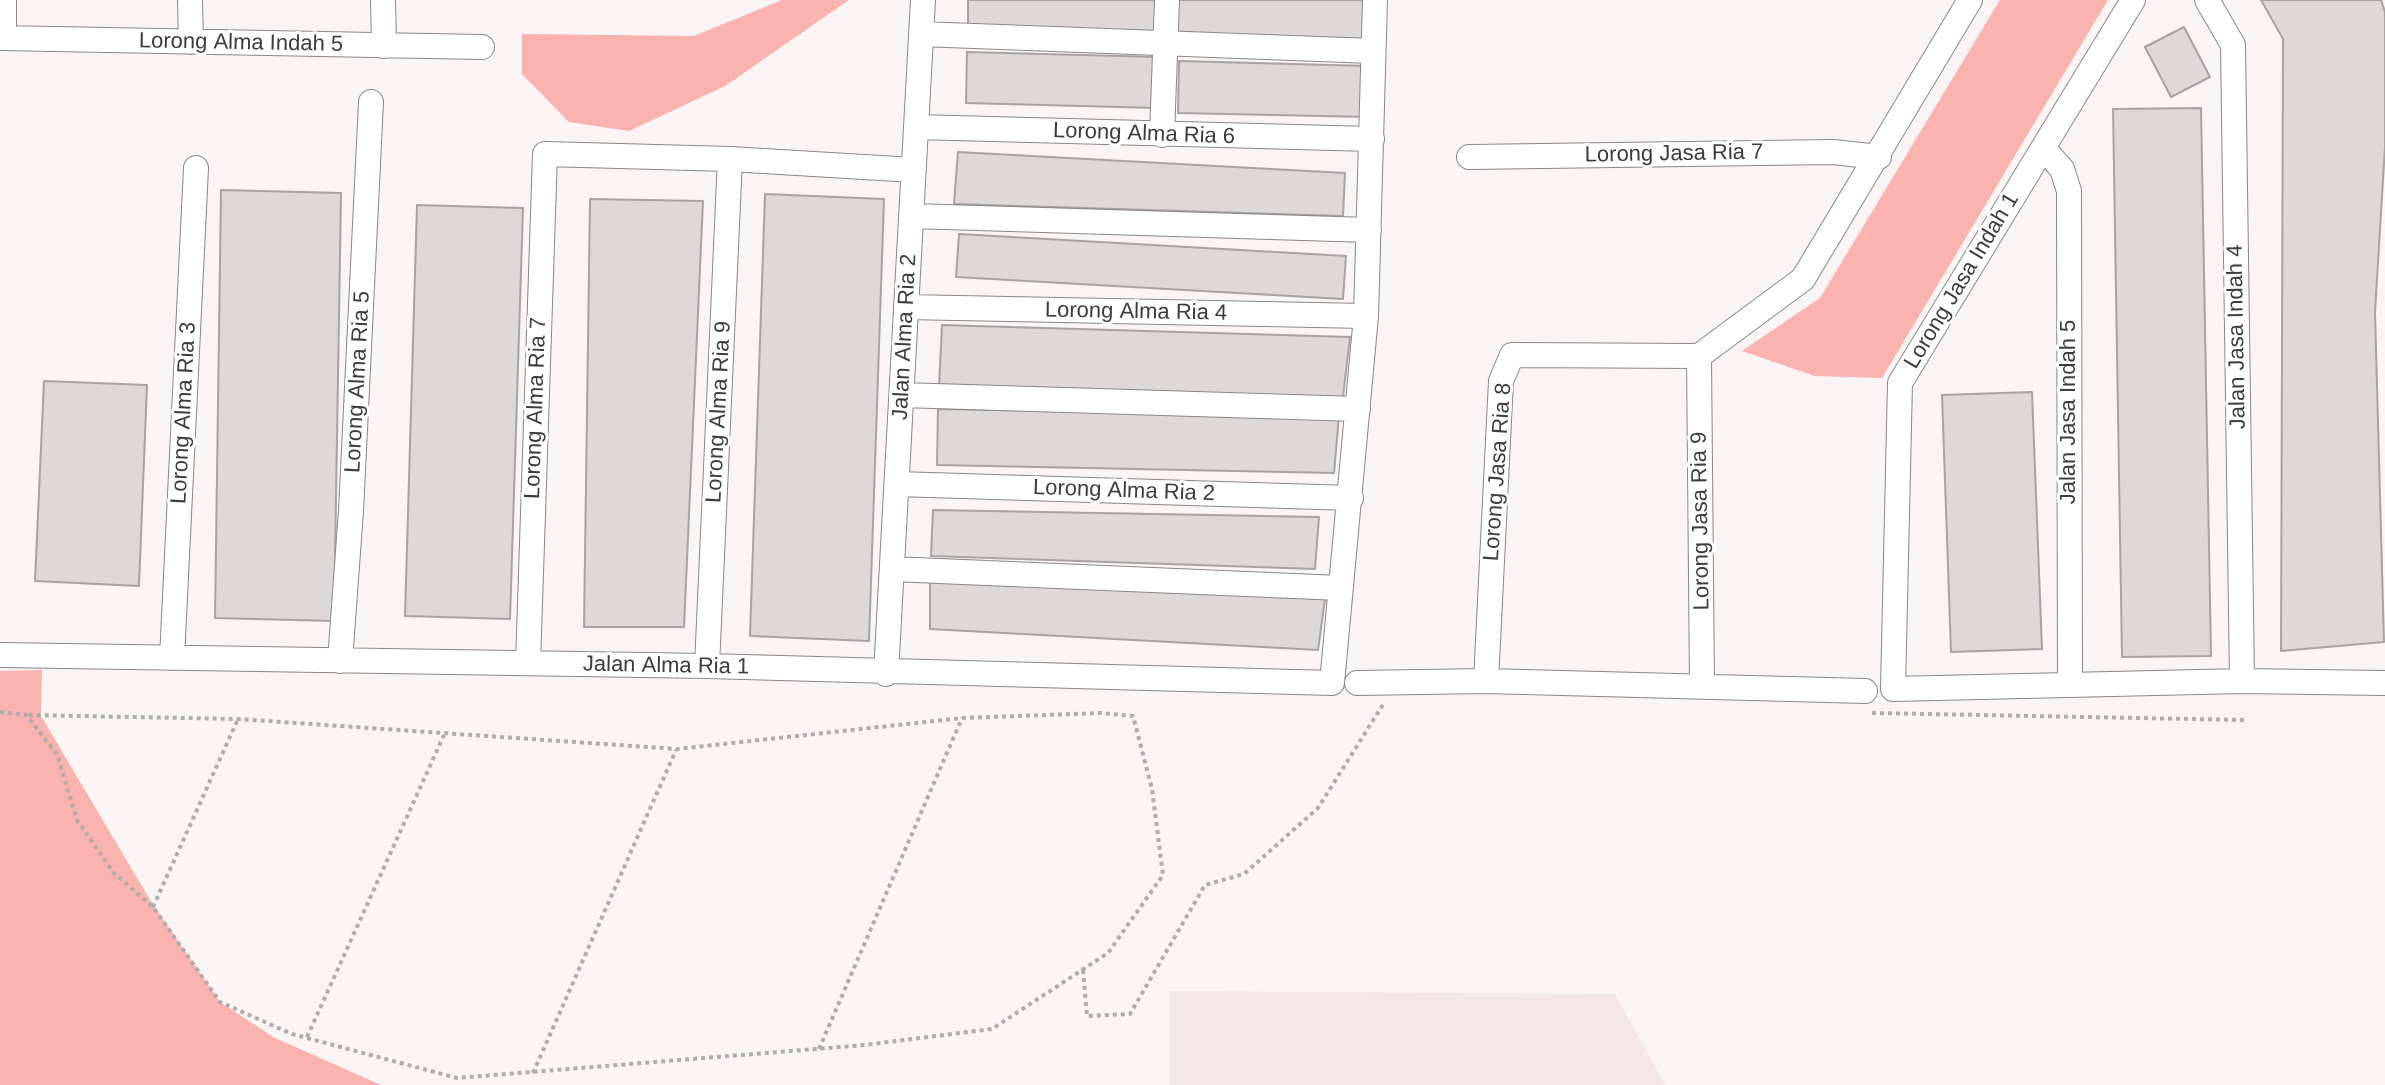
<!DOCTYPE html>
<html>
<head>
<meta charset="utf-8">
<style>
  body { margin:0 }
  canvas { display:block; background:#faf4f4 }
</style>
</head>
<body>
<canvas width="2385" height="1085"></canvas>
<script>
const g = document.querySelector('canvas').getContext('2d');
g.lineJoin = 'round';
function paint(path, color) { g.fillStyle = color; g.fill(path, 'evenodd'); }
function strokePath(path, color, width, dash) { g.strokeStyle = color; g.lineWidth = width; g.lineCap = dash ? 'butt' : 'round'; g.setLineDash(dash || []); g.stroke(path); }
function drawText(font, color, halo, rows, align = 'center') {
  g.font = font + ' Helvetica,sans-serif'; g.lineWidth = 6; g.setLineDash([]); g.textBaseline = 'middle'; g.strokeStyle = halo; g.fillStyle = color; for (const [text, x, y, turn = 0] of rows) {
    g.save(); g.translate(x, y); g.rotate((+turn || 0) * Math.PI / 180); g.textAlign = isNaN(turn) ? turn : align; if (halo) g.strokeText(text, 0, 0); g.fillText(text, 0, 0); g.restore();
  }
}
paint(new Path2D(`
  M1170 991 1615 994 1665 1085H1170Z`), '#f4e6e6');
paint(new Path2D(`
  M782 0H849L725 86 629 131 569 122 522 74V34L694 36Z
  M2000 0H2108L1882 378 1815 376 1742 351 1820 298Z
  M42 670 41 716 152 903 220 1002 273 1037 381 1085H0V671Z`), '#fab2af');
const building = new Path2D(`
  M968 0H1159V34L968 29Z
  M1176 0H1367L1366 44 1175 39Z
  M2261 0H2381L2385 12V147L2375 312 2384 642 2281 651 2283 39Z
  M2184 27 2210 77 2171 97 2145 47Z
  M967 52 1158 57 1157 108 966 103Z
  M1179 61 1370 66 1369 117 1178 113Z
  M2201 108 2211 656 2122 657 2113 109Z
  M958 152 1345 173 1343 216 954 204Z
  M221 190 341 193 334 621 215 618Z
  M765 194 884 199 869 641 750 636Z
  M590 199 703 201 684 627H584Z
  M417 205 523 208 510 619 405 616Z
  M959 234 1346 256 1343 299 956 277Z
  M942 325 1350 337 1343 397 939 386Z
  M44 381 147 385 139 586 35 581Z
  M2032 392 2042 649 1951 652 1942 395Z
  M938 409 1339 416 1334 473 937 465Z
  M933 510 1319 517 1315 569 931 556Z
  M930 581 1325 599 1318 650 930 629Z`);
paint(building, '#ded9d8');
strokePath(building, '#a8a3a2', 2);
const minor = new Path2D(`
  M4 0V38
  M190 0 191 42
  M383 0 384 46
  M2133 0 1900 383 1893 689 2242 681 2385 683
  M2207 0 2233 45 2242 681
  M921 34 1372 51
  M0 38 482 47
  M916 127 1372 139
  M1162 135 1167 0
  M2043 148 2062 169 2069 191 2070 685
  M1469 157 1833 152 1879 157
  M912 216 1369 230
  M906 307 1366 316
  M1699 356 1803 279 1970 0
  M1699 356 1702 686
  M902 395 1358 409
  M897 484 1351 498
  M892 569 1341 588
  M0 655 707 666 1332 683 1366 316 1375 0
  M172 658 196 168
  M340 661 351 511 371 102
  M528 663 545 154 730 159 914 170
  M707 666 730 159
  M886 674 923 0
  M1486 681 1501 381 1512 355 1699 356
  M1357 683 1486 681 1865 691`);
strokePath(minor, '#8b8685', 26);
strokePath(new Path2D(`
  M0 712 26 715 57 754 77 820 113 872 153 907 220 1002 292 1034 457 1078 865 1045 992 1029 1108 953 1163 875 1152 789 1133 716 1101 713 962 718 677 749 238 719 26 715
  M1872 713 2246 720
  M153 907 238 719
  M1083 970 1087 1016 1130 1014 1205 885 1244 874 1318 808 1384 703
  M307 1037 444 735
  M819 1049 962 718
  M533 1073 676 750`), '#b1acac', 4, [4, 4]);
strokePath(minor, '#fff', 24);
drawText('22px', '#3e3b3b', '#fff', [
  ["Lorong Alma Indah 5",241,43,1],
  ["Lorong Alma Ria 6",1144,134,2],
  ["Lorong Jasa Ria 7",1674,154,-1],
  ["Lorong Jasa Indah 1",1962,281,-59],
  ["Lorong Alma Ria 4",1136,312,1],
  ["Jalan Alma Ria 2",905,337,-87],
  ["Jalan Jasa Indah 4",2237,337,-91],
  ["Lorong Alma Ria 5",358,382,-87],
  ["Lorong Alma Ria 7",536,408,-88],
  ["Lorong Alma Ria 9",719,412,-87],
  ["Jalan Jasa Indah 5",2069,412,-90],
  ["Lorong Alma Ria 3",184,413,-87],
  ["Lorong Jasa Ria 8",1498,472,-86],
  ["Lorong Alma Ria 2",1124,491,2],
  ["Lorong Jasa Ria 9",1701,521,-91],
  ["Jalan Alma Ria 1",666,666,1]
]);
</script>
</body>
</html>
